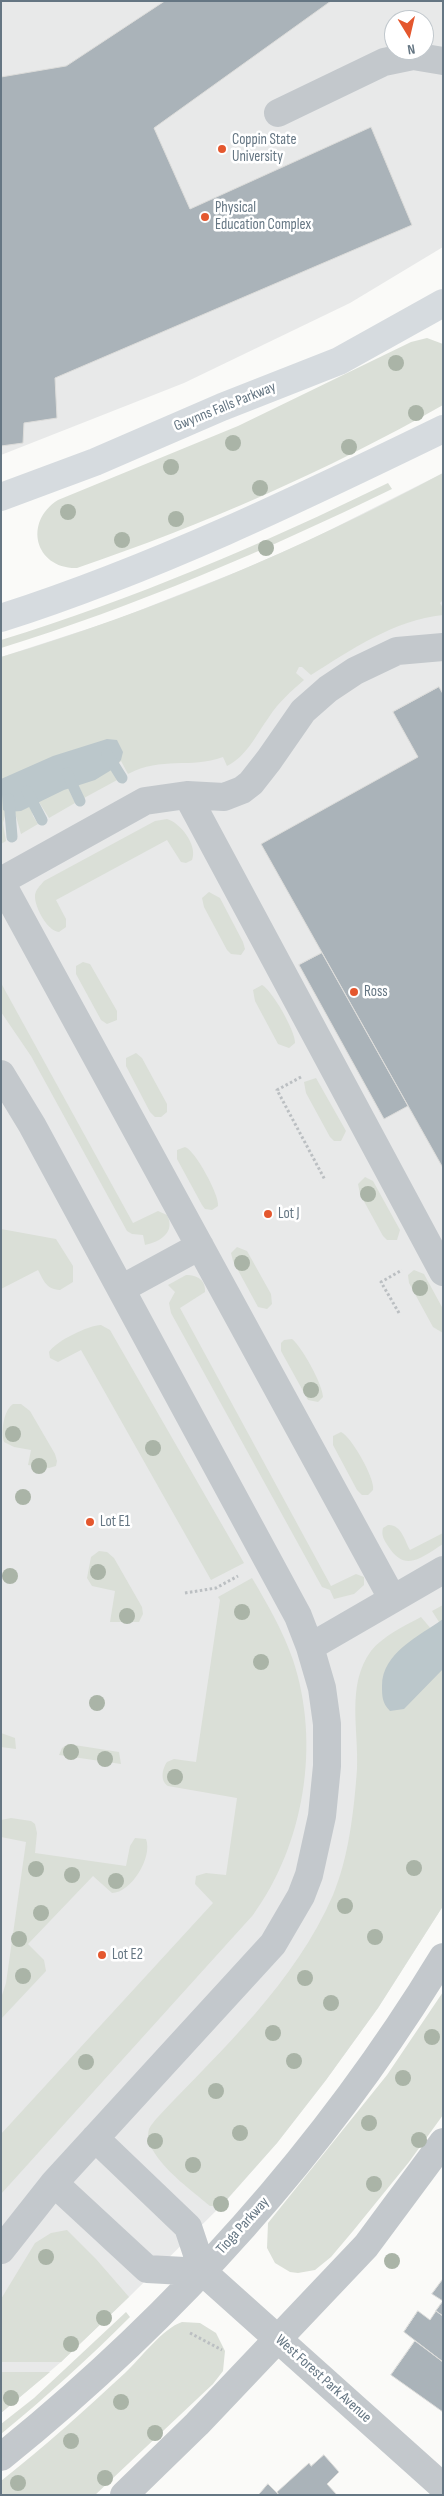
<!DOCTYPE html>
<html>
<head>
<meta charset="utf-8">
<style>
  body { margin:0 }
  #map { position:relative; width:444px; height:2496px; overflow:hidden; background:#fafaf8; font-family:"Sofia Sans Condensed",sans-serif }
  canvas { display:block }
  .frame { position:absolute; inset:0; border:2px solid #657683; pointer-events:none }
  .north { position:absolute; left:384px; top:10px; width:50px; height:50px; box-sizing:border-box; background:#fff; border:1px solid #c1c8cd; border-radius:50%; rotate:171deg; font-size:14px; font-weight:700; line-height:20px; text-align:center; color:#657683 }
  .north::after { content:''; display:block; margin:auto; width:18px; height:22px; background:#e4572e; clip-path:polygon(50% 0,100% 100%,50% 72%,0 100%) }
</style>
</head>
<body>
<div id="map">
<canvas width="444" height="2496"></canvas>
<div class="frame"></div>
<div class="north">N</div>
</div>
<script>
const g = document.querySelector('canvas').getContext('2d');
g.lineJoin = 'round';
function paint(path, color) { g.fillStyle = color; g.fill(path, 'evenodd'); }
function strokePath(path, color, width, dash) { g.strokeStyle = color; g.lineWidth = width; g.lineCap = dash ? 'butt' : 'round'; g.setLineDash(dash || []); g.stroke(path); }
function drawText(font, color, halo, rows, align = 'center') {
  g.font = font + ' "Sofia Sans Condensed",sans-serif'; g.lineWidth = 5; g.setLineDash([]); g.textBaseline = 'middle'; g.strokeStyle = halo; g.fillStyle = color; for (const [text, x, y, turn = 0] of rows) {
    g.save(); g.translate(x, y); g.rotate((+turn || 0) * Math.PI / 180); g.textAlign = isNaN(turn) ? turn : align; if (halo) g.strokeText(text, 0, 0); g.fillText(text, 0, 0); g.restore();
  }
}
paint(new Path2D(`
  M1 1H443V247L350 303 184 383 1 455ZM394 20H424V50H394Z
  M443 473V1906L378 2008 326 2080 277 2143 224 2203 129 2297 61 2362 1 2413V657L115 620 244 569 310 540Z`), '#e8e9e9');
paint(new Path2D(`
  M427 338 443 344V405C327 471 203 525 77 568 35 569 23 522 58 500L238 426 411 342Z
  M443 473V600L440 603 443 608V615C394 620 351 650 311 675L302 667H299L296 673 304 680C291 691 278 703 269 717 256 735 247 756 227 766L223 757C190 769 162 756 128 774L121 761 112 770 119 779 84 798 79 786 69 789 75 803 49 818 39 802 31 807 33 816 38 824 21 834 15 813 6 812 3 823 6 841 1 844V657C154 611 302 549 443 473Z
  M388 483 392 489C265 551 136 606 1 648V640C134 599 263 544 388 483Z
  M167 819C181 823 198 846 192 860L186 863 181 862 167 840 56 900 66 919V927L59 932C47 931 34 906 35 895 36 889 40 886 44 881L155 821Z
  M209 892 220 898 243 942 245 949 241 955 231 954 227 950 204 907 202 898Z
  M83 962 90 964 117 1011V1020L107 1024 101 1020 76 974V966Z
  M1 983 133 1223 158 1211 167 1215C176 1232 160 1242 145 1245L143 1235 132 1234 127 1231 31 1056 1 1012Z
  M262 985C272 990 296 1032 295 1043L289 1048 278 1044 255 1001 253 990Z
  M136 1053 142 1058 167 1104V1112L161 1117H155L150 1112 126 1066V1058Z
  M316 1078 346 1131 341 1141H334L330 1137 306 1093 304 1082Z
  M185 1147C195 1150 220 1196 218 1206L212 1210 205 1209 202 1205 177 1159V1150Z
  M365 1177 373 1181 400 1230 397 1240H387L383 1236 360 1194 358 1184Z
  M1 1229 56 1239 73 1266V1282L60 1290C46 1289 44 1281 38 1270L1 1289Z
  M237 1247 247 1251 271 1294 272 1304 267 1309 258 1307 233 1261 231 1253Z
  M414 1270 424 1274 443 1309V1333L433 1327 409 1283 408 1275Z
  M186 1275C197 1275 206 1280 205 1292L180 1308 331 1586 356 1574 364 1577V1585L354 1594 334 1599 330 1590 322 1587 171 1313 169 1303 175 1292 168 1285Z
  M101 1325 110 1330 244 1563 211 1580 81 1350 58 1362 50 1358 49 1352C56 1341 89 1325 101 1325Z
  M292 1339C302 1347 323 1385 323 1397L318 1402 308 1400 281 1351V1343L284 1340Z
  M13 1404H21L30 1411 55 1454 57 1461 56 1466 49 1468 28 1465 31 1450 14 1447 4 1442C1 1432 3 1411 13 1404Z
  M341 1432C351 1436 376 1480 373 1490L368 1495H362L357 1490 333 1445V1436Z
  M388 1525C401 1524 405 1541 410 1550L443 1533V1544C421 1558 405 1573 388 1546 384 1540 381 1535 383 1528Z
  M99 1551 107 1552 114 1558 142 1607 143 1614 139 1622H110L115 1591 92 1586 87 1578 91 1557Z
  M252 1578C268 1605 283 1631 293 1660 321 1744 304 1845 253 1915L1 2194V2134L213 1903 195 1884 196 1876 206 1873 226 1875 237 1798 168 1786C160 1781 162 1769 167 1762L174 1759 196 1762 220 1600 218 1597Z
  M443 1605V1906L378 2008 326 2080 277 2143 221 2206H210C193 2191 141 2155 149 2129 151 2125 155 2120 158 2117 223 2048 295 1983 333 1895 349 1857 354 1810 357 1769 359 1730 346 1685 371 1651 383 1636 404 1626 421 1617L432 1630 439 1622 432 1611Z
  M1 1733 15 1738 16 1749 1 1747Z
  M68 1744 119 1752 121 1764 59 1755 62 1748Z
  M11 1818 31 1821 35 1824 37 1833 35 1853 126 1866 130 1846 135 1838 146 1839C153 1857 131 1893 112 1893L93 1876 28 1944 44 1960 46 1971 1 2019V1998L6 1983 26 1842 1 1837V1820Z
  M443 1992V2115L409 2162 353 2231 331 2257 315 2270 298 2273 290 2272 275 2263 267 2248 268 2223 387 2075Z
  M67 2230 96 2259 129 2297 61 2362H1V2299L35 2243 51 2233Z
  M126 2312 130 2317C89 2358 46 2397 1 2434V2424L34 2398Z
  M182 2322 200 2323 216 2333 225 2351 223 2371 213 2384 95 2495H1V2481C44 2447 85 2410 125 2373 141 2358 163 2328 182 2322Z
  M1 2372H50L1 2413Z`), '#dadfd7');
paint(new Path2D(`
  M107 739 117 740 123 752 121 760 113 769 95 780 64 790 21 811 7 812 3 810 1 779 53 756Z
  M443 1619V1669L404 1709 390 1711C382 1703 382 1696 382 1686 382 1653 419 1636 443 1619Z`), '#bbc7cb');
strokePath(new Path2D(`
  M107 754 122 778
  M67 773 80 801
  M27 791 42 820
  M9 799 12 837`), '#bbc7cb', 11);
const building = new Path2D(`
  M165 1H331L154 128 190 209 371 127 412 225 55 378 57 418 24 423 23 443 1 446V77L66 66Z
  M439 687 443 694V1168L261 844 418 757 393 712Z
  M322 953 408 1106 384 1119 299 965Z
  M443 2279V2301L432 2294Z
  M443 2301V2316L436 2311Z
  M418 2311 430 2320 436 2311 443 2316V2362L404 2332Z
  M415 2341 443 2362V2412L391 2375Z
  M324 2455 339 2472 327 2484 337 2495H279L277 2492 309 2463 311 2466Z
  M268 2484 279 2495H258L260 2493Z`);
paint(building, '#aab3b9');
strokePath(building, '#dcdcda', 1);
strokePath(new Path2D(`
  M301 1077 277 1090 325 1180
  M399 1313 381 1282 402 1270
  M185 1593 216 1588 238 1576
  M190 2333 222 2350`), '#bbbfc2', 3, [2.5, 2.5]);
strokePath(new Path2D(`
  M278 113 384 62 413 56 443 61
  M187 795 443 1272
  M1 881 145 801 187 795 224 797 242 790 251 783 269 760 303 711 328 689 355 671 397 651 443 647
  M1 882 392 1598
  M1 1074 32 1125 298 1616 310 1647 322 1688 327 1724V1766L322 1816 309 1875 301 1896 273 1944 54 2183 1 2250
  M121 1289 200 1246
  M310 1647 443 1570
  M95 2138 188 2227 203 2272 443 2487
  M54 2183 147 2269 203 2272
  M1 2457C175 2317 327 2148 443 1957
  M124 2495 197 2424 366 2246 443 2142`), '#c3c8cc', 28);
strokePath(new Path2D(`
  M1 497 95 462 222 407 339 361 443 303
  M1 618C154 569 299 499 443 429`), '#d6dbdf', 28);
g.fillStyle = '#aab4a7';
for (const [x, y] of [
  [396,363],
  [416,413],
  [233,443],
  [349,447],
  [171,467],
  [260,488],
  [68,512],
  [176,519],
  [122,540],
  [266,548],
  [368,1194],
  [242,1263],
  [420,1288],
  [311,1390],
  [13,1434],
  [153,1448],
  [39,1466],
  [23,1497],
  [98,1572],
  [10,1576],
  [242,1612],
  [127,1616],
  [261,1662],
  [97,1703],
  [71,1752],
  [105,1759],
  [175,1777],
  [414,1868],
  [36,1869],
  [72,1875],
  [116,1881],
  [345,1906],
  [41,1913],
  [375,1937],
  [19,1939],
  [23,1976],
  [305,1978],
  [331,2003],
  [273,2033],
  [432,2037],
  [294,2061],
  [86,2062],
  [403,2078],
  [216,2091],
  [369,2123],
  [240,2133],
  [419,2140],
  [155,2141],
  [193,2165],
  [374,2184],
  [221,2204],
  [46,2257],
  [392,2261],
  [104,2318],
  [71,2344],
  [11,2398],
  [121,2402],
  [155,2433],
  [71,2441],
  [105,2478],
  [18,2483]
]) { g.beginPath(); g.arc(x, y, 8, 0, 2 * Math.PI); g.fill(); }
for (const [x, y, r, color] of [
  [222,149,5,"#e4572e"],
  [205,217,5,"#e4572e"],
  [354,992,5,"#e4572e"],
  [268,1214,5,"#e4572e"],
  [90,1522,5,"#e4572e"],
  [102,1955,5,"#e4572e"]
]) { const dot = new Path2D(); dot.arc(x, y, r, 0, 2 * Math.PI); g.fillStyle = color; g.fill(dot); strokePath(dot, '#fff', 2); }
drawText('15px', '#657683', '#fff', [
  ["Coppin State",232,140],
  ["University",232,157],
  ["Physical",215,208],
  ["Education Complex",215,225],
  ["Ross",364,992],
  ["Lot J",278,1214],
  ["Lot E1",100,1522],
  ["Lot E2",112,1955]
], 'left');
drawText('15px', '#657683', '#fff', [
  ["Gwynns Falls Parkway",225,407,-22],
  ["Tioga Parkway",243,2226,-48],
  ["West Forest Park Avenue",323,2379,42]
]);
</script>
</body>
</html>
